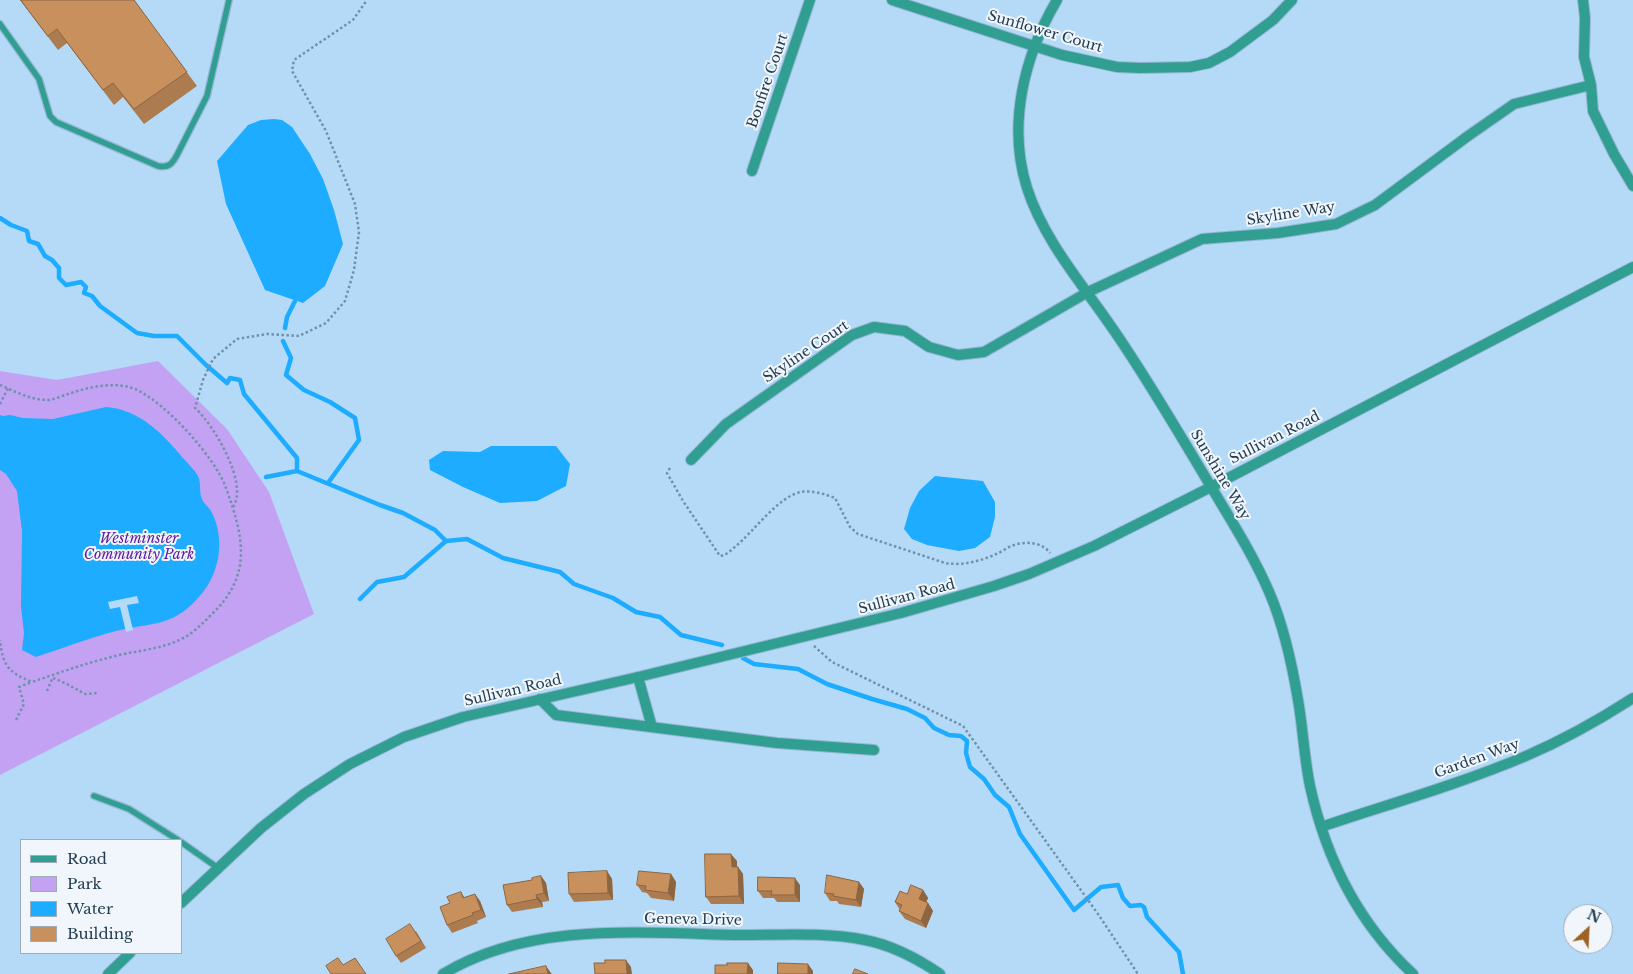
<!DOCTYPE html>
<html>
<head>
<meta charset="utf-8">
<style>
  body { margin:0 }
  #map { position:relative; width:1633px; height:974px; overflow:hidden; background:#b5daf8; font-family:"Libre Baskerville",serif }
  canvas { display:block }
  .legend { position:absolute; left:20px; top:839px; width:162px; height:115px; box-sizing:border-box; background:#f0f6fc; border:1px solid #9eacb7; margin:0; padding:6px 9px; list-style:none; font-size:15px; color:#223c50 }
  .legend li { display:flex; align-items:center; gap:10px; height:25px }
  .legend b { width:25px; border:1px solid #9eacb7 }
  .north { position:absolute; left:1563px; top:904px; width:50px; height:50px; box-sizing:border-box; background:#f0f6fc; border:1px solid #9eacb7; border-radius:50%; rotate:25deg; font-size:14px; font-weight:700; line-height:20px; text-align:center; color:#223c50 }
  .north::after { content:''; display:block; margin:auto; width:18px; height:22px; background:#9e6224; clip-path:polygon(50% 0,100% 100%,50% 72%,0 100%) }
</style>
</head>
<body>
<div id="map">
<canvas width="1633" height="974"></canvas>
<ul class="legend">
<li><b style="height:6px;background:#309f91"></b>Road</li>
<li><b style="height:14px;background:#c3a2f4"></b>Park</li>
<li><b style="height:14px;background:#1dacff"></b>Water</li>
<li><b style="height:14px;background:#c8905d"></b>Building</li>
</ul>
<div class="north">N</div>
</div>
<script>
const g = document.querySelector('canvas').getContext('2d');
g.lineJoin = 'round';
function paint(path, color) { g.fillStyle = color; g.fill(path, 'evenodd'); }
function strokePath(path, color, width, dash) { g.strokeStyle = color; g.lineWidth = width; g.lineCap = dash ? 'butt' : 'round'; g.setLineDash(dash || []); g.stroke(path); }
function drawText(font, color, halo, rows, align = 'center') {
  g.font = font + ' "Libre Baskerville",serif'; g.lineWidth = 4; g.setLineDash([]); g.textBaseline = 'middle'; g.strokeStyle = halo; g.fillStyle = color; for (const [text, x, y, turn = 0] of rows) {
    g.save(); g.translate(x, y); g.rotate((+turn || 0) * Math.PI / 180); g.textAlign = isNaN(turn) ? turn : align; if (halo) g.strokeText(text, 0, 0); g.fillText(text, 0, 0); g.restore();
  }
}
paint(new Path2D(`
  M158 361 227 429 269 492 314 614 0 775V371L57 380Z`), '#c3a2f4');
paint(new Path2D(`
  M274 119 282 120 292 127 310 154 323 179 334 210 343 244 325 286 303 303 265 290 226 204 217 161 248 125 261 120Z
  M106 407C139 409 163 434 183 458 188 464 194 469 198 476 202 484 198 493 203 501 205 505 210 508 212 513 226 541 219 576 198 598 171 628 151 622 116 631 89 638 63 648 36 657L22 650 24 633 21 607 22 531 17 491 6 474 0 470V415L3 416 10 415 23 418 53 419Z
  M491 446H556L570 464 566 486 537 501 500 503 463 487 430 470 429 460 443 451 480 452Z
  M935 476 983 481 995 502V517L990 537 975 548 959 551 927 545 912 539 904 529 910 508 919 491Z`), '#1dacff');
paint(new Path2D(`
  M137 596 139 603 127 605 133 630 126 632 120 607 110 609 108 602Z`), '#b5daf8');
strokePath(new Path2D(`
  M0 218 11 225 27 231 29 241 38 244 45 256 52 260 59 268V278L66 285 81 282 86 287 84 293 92 296 100 306 137 333 154 336H177L206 365 227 383 230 378 240 380 244 394 297 458V471
  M285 328 287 317 295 301
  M283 341 291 358 286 375 304 390 330 402 355 418 359 440 328 483
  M266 477 297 471 380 505 403 513 435 530 446 541
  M360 599 377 582 404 577 446 541 467 539 503 558 560 572 574 584 613 598 636 612 660 617 681 635 722 645
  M743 658 754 664 798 669 827 684 872 699 907 709 925 718 934 728 949 735 961 736 967 741 966 753 970 767 984 779 995 795 1009 807 1020 834 1074 910 1101 887 1118 885 1123 898 1130 906 1141 905 1144 907 1147 917 1179 952 1183 974`), '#1dacff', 4.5);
const service = new Path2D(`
  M0 24 39 79 50 116 56 122 158 166C169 168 172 164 177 155L207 96 229 0
  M94 796 129 809 178 840
  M181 842 218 868`);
const minor = new Path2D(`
  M892 0 1062 55 1117 67 1140 68 1190 67 1209 63 1230 52 1273 20 1292 0
  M1057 0C1024 56 1007 125 1027 188 1044 241 1084 286 1115 332 1148 380 1177 430 1207 480 1229 517 1253 554 1270 594 1284 627 1292 664 1298 700 1303 728 1304 757 1310 786 1326 859 1358 923 1413 974
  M1583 0 1585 18 1584 57 1591 85 1593 111 1614 154 1633 186
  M752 171 810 0
  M691 460 726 424 852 335 874 327 905 331 929 347 958 355 984 352 1088 292 1202 239 1278 233 1336 224 1375 205 1468 136 1514 104 1591 85
  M638 677 652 727
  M540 699 556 715 777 743 874 750
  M1321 827C1389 804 1460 784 1526 756 1563 740 1599 720 1633 698
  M443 974C531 921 642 933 740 935 780 935 826 932 865 940 891 945 918 959 940 974`);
const tertiary = new Path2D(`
  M181 903 261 828 304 794 350 764 404 737 463 717 638 677 901 613 994 586 1029 574 1094 546 1211 487 1633 267
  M108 974 130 953`);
strokePath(service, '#95b7d3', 8);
strokePath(minor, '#95b7d3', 12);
strokePath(tertiary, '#95b7d3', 12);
strokePath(new Path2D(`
  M0 385C14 391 31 400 47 400 54 400 61 396 68 394 89 387 114 381 135 389 165 402 215 457 226 488 244 538 253 576 210 616 200 626 190 636 177 641 157 650 133 651 111 657 84 664 58 673 32 682 8 672 3 666 0 640
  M0 404 8 388
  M670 468 667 473 683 501 720 556C727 555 731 550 736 546 753 532 779 496 801 492 812 490 825 494 835 498L850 527 858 534 945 563C962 566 981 561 996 554 1002 552 1007 547 1014 545 1026 541 1042 542 1050 553
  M233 507C249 484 214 425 195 408L203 380 213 359 237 339 267 334 299 336 326 323 345 301 354 270 359 232 355 204 326 131 292 71 294 60 353 20 367 0
  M814 646 832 662 963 726 1098 914 1138 974
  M53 678 67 684 85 694 98 693
  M47 691 52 679
  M16 720 24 704 19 687 32 682`), '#7191ab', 2.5, [2.5, 2.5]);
strokePath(service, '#309f91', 5.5);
strokePath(minor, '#309f91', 10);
strokePath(tertiary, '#309f91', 10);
paint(new Path2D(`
  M20 0H134L197 86 144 124 123 97 114 105 67 43 58 50Z
  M737 861V867H738L743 874 744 904H711L706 897Z
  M607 871 612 879 613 900 574 902 569 894Z
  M671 874 676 882 674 901 651 898 647 893 642 892 637 885Z
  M541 876 546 883 549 901 542 902 543 907 512 912 507 905Z
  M859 882 864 889 861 907 839 904 837 901H830L825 893Z
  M800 885V902H777L774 898H763L758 891Z
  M923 890 928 898 926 903H928L933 911 926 928 905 919 899 911 900 910 895 902 907 894Z
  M461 892 465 898 480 901 486 917 477 921 478 923 452 933 447 925 450 903Z
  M416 931 426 948 401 963 396 956Z`), '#ac7c50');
paint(new Path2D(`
  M731 854 737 861V875L732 867Z
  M738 867 743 874 744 904 739 896Z
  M607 871 612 879 613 900 608 893Z
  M671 874 676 882 674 901 668 893Z
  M541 876 546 883 549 901 544 893Z
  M795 878 800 885V902L795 895Z
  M859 882 864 889 861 907 856 900Z
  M923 890 928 898 924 907 919 899Z
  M475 894 480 901 486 917 481 910Z
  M536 895 542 902 543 907 537 899Z
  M928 903 933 911 926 928 921 921Z
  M626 960 631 967 632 974H627Z
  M748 963 753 970V974H747Z
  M808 964 813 971V974H808Z
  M546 966 551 973 552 974H548Z`), '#8c6541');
const building = new Path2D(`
  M21 0H134L187 72 134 109 113 83 103 90 57 29 48 36Z
  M705 854H731L732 867H738L739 896 706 897Z
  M607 871 608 893 569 894 568 873Z
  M639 871 671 874 668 893 645 890 646 886 637 885Z
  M827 875 859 882 856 900 833 896 834 894 825 893Z
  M541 876 544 893 536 895 537 899 507 905 503 885 532 880V878Z
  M758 877 795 878V895H771L772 891H758Z
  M911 885 923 890 919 899 928 903 921 921 899 911 902 905 895 902 900 891 907 894Z
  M461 892 463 898 475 894 481 910 472 913 473 915 447 925 440 907 450 903 447 897Z
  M410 924 421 941 396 956 386 939Z
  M338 958 343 965 355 958 366 974H331L326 966Z
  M605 960H626L627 974H595L594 963H605Z
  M727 963H748L747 974H715V965H727Z
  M778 963 808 964V974H778Z
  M546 966 548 974H509Z
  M855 969 868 974H853Z`);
paint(building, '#c8905d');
strokePath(building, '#8c6541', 1);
drawText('14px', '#223c50', '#f0f6fc', [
  ["Sunflower Court",1045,32,16],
  ["Bonfire Court",768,81,-71],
  ["Skyline Way",1291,214,-9],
  ["Skyline Court",806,352,-34],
  ["Sullivan Road",1275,438,-27],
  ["Sunshine Way",1220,475,59],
  ["Sullivan Road",907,597,-15],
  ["Sullivan Road",513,691,-13],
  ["Garden Way",1477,759,-20],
  ["Geneva Drive",693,920,1]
]);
drawText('italic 14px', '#621ca0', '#f0f6fc', [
  ["Westminster",139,539],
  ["Community Park",139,555]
]);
</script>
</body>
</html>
